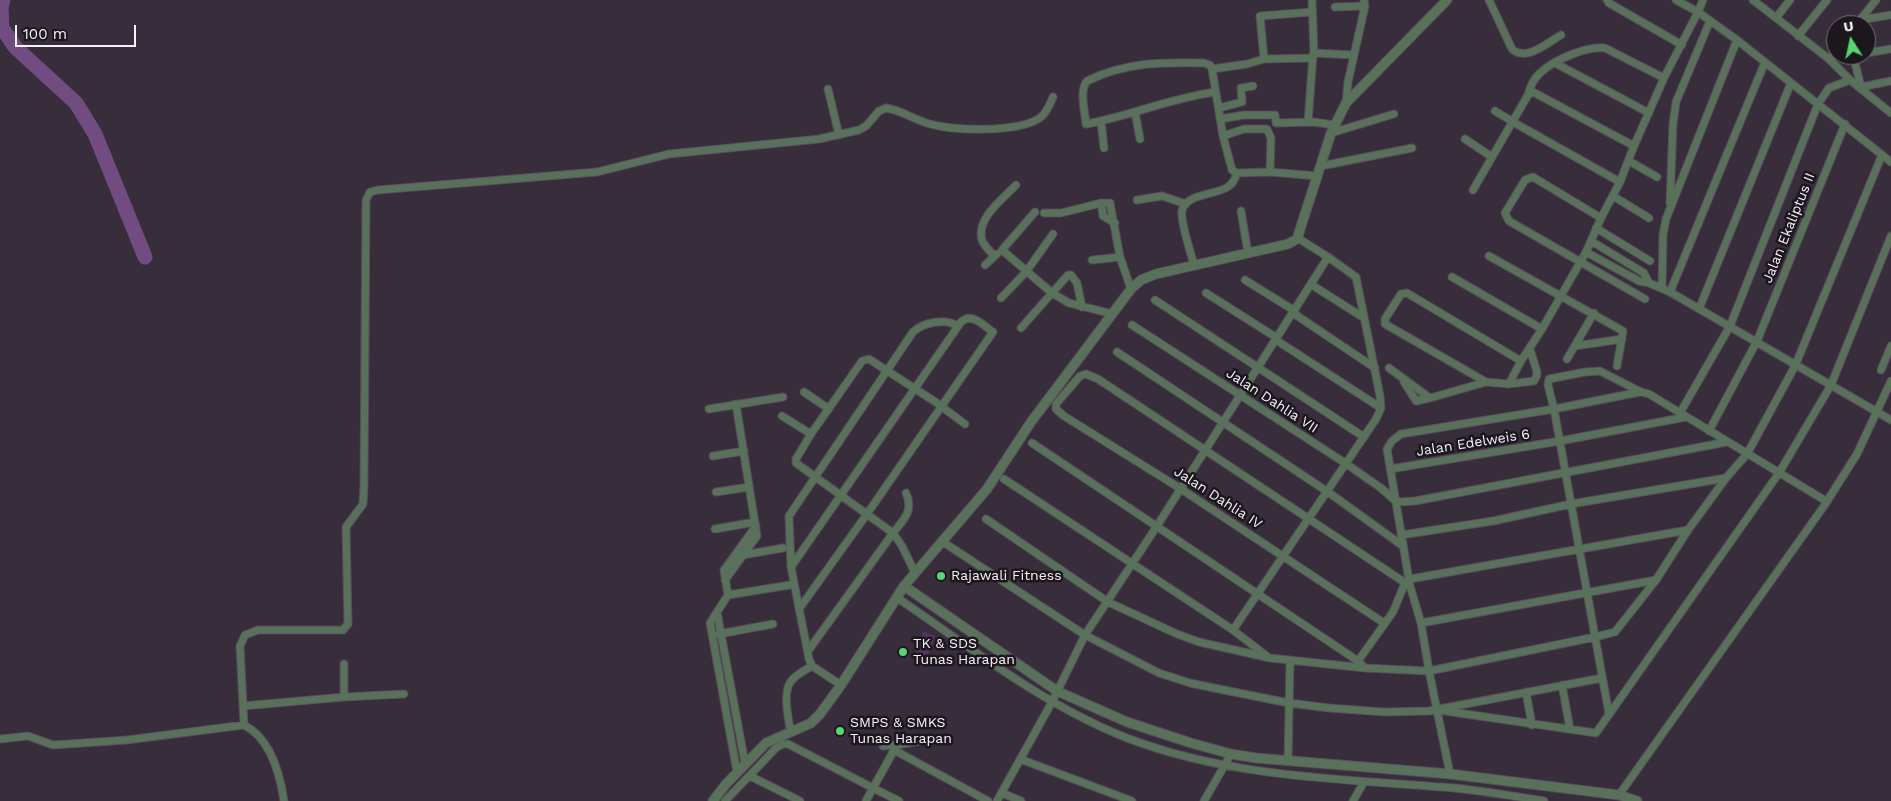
<!DOCTYPE html>
<html>
<head>
<meta charset="utf-8">
<style>
  body { margin:0 }
  #map { position:relative; width:1891px; height:801px; overflow:hidden; background:#372d3b; font-family:"Work Sans",sans-serif }
  canvas { display:block }
  .north { position:absolute; left:1826px; top:15px; width:50px; height:50px; box-sizing:border-box; background:#1c171d; border:1px solid #736e75; border-radius:50%; rotate:350deg; font-size:14px; font-weight:700; line-height:20px; text-align:center; color:#f6f0f9 }
  .north::after { content:''; display:block; margin:auto; width:18px; height:22px; background:#57d570; clip-path:polygon(50% 0,100% 100%,50% 72%,0 100%) }
  .scale { position:absolute; left:15px; top:25px; width:121px; height:22px; box-sizing:border-box; border:2px solid #f6f0f9; border-top:0; padding-left:6px; font-size:15px; line-height:18px; white-space:nowrap; color:#f6f0f9; -webkit-text-stroke:4px #1c171d; paint-order:stroke }
</style>
</head>
<body>
<div id="map">
<canvas width="1891" height="801"></canvas>
<div class="north">U</div>
<div class="scale">100 m</div>
</div>
<script>
const g = document.querySelector('canvas').getContext('2d');
g.lineJoin = 'round';
function paint(path, color) { g.fillStyle = color; g.fill(path, 'evenodd'); }
function strokePath(path, color, width, dash) { g.strokeStyle = color; g.lineWidth = width; g.lineCap = dash ? 'butt' : 'round'; g.setLineDash(dash || []); g.stroke(path); }
function drawText(font, color, halo, rows, align = 'center') {
  g.font = font + ' "Work Sans",sans-serif'; g.lineWidth = 5; g.setLineDash([]); g.textBaseline = 'middle'; g.strokeStyle = halo; g.fillStyle = color; for (const [text, x, y, turn = 0] of rows) {
    g.save(); g.translate(x, y); g.rotate((+turn || 0) * Math.PI / 180); g.textAlign = isNaN(turn) ? turn : align; if (halo) g.strokeText(text, 0, 0); g.fillText(text, 0, 0); g.restore();
  }
}
paint(new Path2D(`
  M923 631 935 636 926 661 914 657Z`), '#553363');
strokePath(new Path2D(`
  M3 0 1 7 2 28 15 47 76 103 95 134 145 257`), '#714c81', 15);
const minor = new Path2D(`
  M1312 0 1314 53 1354 55
  M1489 0 1512 49C1526 62 1547 43 1561 35
  M1607 0 1609 3 1682 45
  M1676 0 1698 12 1703 0
  M1753 0 1829 59 1850 80 1891 113
  M1335 7 1365 6
  M1776 18 1790 0
  M1860 20 1891 15
  M1856 25 1876 0
  M1798 36 1827 0
  M1866 53 1891 49
  M1853 55 1861 87 1891 81
  M1264 59 1260 16 1312 12
  M1829 59 1836 51
  M1555 63 1649 113
  M1212 69 1247 64 1264 59 1312 58
  M828 89 839 135
  M1215 92C1171 98 1130 116 1086 124 1085 112 1079 90 1087 81 1125 62 1163 62 1204 63L1210 65 1212 69 1223 136 1232 170 1237 173 1270 172 1318 176
  M1528 95C1530 87 1533 80 1539 74 1553 60 1586 46 1605 48L1664 78
  M1346 103 1348 82 1365 6 1364 0
  M1219 108 1242 102 1241 88 1253 86
  M1495 111 1513 122 1620 182
  M1135 112 1140 139
  M1220 119 1244 115H1275L1276 123 1314 122 1334 125
  M1101 121 1104 148
  M1308 122 1313 55
  M1331 133 1394 114
  M1223 136 1244 129H1267L1271 138 1270 172
  M1465 139 1492 157
  M1629 161 1657 177
  M1321 166 1412 148
  M1473 190 1528 95 1533 92 1634 146
  M1613 196 1649 218
  M1137 200 1162 196 1186 204
  M1101 203 1103 216 1115 223
  M1670 203 1673 124 1676 102 1710 21
  M1241 211 1248 253
  M1035 212 1002 250 1052 293 1069 303 1113 314
  M1044 213H1061L1101 203H1110L1120 257 1092 260
  M1601 218 1533 177 1525 180 1505 213 1509 221 1645 299
  M1596 228 1650 261
  M1591 241 1644 273 1649 283
  M1586 252 1639 281 1649 283 1670 292 1891 420
  M994 256C990 251 984 246 982 240 976 218 1003 199 1016 185
  M1489 256 1623 331 1617 366
  M1120 257 1131 289
  M1328 257 1356 277 1380 396 1381 408
  M985 265 997 254
  M1194 265C1191 253 1180 221 1182 211 1185 193 1219 195 1229 186 1234 183 1235 178 1237 173
  M1452 277 1542 329
  M1245 280 1295 311
  M1312 285 1364 318
  M1662 288 1663 235 1666 219 1737 40
  M1670 292 1765 62
  M1206 293 1277 338
  M1001 298 1026 272 1053 234
  M1155 300 1364 437
  M1699 309 1791 83
  M1293 313 1375 368
  M1132 325 1345 463 1381 488 1397 502 1415 501 1727 442
  M1021 328 1068 275H1071L1077 283 1082 307
  M1575 346 1622 339
  M1117 352 1328 492 1403 546
  M1567 359 1594 313
  M1389 368 1430 398 1486 382 1509 384 1534 381 1537 375V372L1530 349
  M1881 370 1891 346
  M1404 382 1416 401 1430 398
  M1486 382 1385 324V319L1401 294 1407 293 1521 361
  M1509 384 1521 361 1542 329 1586 252 1601 218 1620 182 1634 146 1664 78 1698 12 1737 40 1891 162
  M804 392 829 409
  M709 409 783 397
  M1680 413 1730 326 1818 104 1829 88 1850 80
  M782 416 811 434
  M1709 431 1757 341 1845 124
  M1032 443 1358 661 1365 668
  M713 456 744 451
  M1390 469 1560 441 1686 417
  M1004 479 1233 630 1376 419 1381 408 1276 340
  M716 492 749 487
  M906 493C914 511 904 519 893 533L796 463V459L811 434 862 361 869 359 934 401 965 424
  M986 519 1108 602 1177 634 1199 642 1270 658 1365 668 1429 671 1595 637 1615 632 1656 580
  M715 529 755 522
  M1401 535 1493 521 1571 504 1726 478
  M946 544 1085 635 1159 673 1190 683 1224 690 1289 703 1329 708 1385 712 1429 711 1602 678
  M743 555 783 548
  M791 567 961 322C972 312 983 325 993 332L867 514 799 609
  M1410 579 1688 530
  M725 580 757 536 736 404
  M728 595 724 570 756 526
  M896 597C970 647 1043 705 1127 738 1231 778 1345 779 1454 788 1484 791 1514 796 1544 801
  M717 612 745 763
  M1384 623 1181 489 1064 416 1056 409V404L1080 376 1086 374 1098 379 1410 586
  M1421 623 1656 580 1688 530 1726 478 1747 454 1795 366 1882 155
  M1233 630 1268 657
  M719 634 773 624
  M808 651 893 533 902 546 915 573
  M1358 661 1393 612 1405 583
  M841 685 812 666 809 659 791 567 789 516 913 332C924 322 945 318 958 326
  M1562 685 1570 729
  M1526 692 1532 725
  M344 697V664
  M243 706 344 697 404 694
  M1438 710 1596 733 1779 473 1831 385 1891 236
  M1609 714 1554 409 1548 385 1549 379 1585 372 1600 371 1641 392 1649 394 1826 501
  M244 725 240 646 245 635 258 630H343L348 624 346 527 363 504 364 485 366 200 370 192 378 190 597 172 669 154 819 139 859 130 866 126 879 111 886 108C901 110 915 120 930 124 955 131 1020 133 1041 117 1047 112 1050 104 1053 97
  M791 732C788 719 782 690 792 680 797 674 805 670 812 666
  M0 739 28 736 53 745 127 740 244 725C270 738 280 774 284 801
  M883 746 897 745
  M894 750 988 801
  M1020 759 1132 801
  M1288 761 1290 661
  M737 772 710 623 728 595 790 585
  M1450 774 1429 671 1421 623 1410 586 1387 449 1392 441 1401 434 1554 409 1640 392
  M750 776 800 801
  M1002 793 1021 801
  M1619 795 1824 506 1857 454 1891 381
  M725 801 776 748 783 744H788L873 788 866 801
  M899 801 873 788 897 745 920 741
  M997 801 1052 702 1085 635 1157 526 1328 257 1301 240 1297 239
  M1204 801 1231 754
  M1353 801 1364 782`);
const tertiary = new Path2D(`
  M904 586 1057 691 1127 722 1191 743 1231 754 1256 758 1450 774 1619 795 1637 801
  M713 801 726 784 766 743 811 723 820 714 841 685 904 586 987 489 1031 422 1131 289 1141 280 1156 274 1288 244 1297 239 1331 133 1346 103 1447 0`);
strokePath(minor, '#564c59', 9);
strokePath(tertiary, '#564c59', 11);
strokePath(minor, '#59705b', 7);
strokePath(tertiary, '#59705b', 9);
for (const [x, y, r, color] of [
  [941,576,5,"#57d570"],
  [903,652,5,"#57d570"],
  [840,731,5,"#57d570"]
]) { const dot = new Path2D(); dot.arc(x, y, r, 0, 2 * Math.PI); g.fillStyle = color; g.fill(dot); strokePath(dot, '#1c171d', 2); }
drawText('14px', '#f6f0f9', '#1c171d', [
  ["Jalan Ekaliptus II",1789,228,-68],
  ["Jalan Dahlia VII",1272,401,33],
  ["Jalan Edelweis 6",1473,443,-9],
  ["Jalan Dahlia IV",1218,498,33]
]);
drawText('14px', '#f6f0f9', '#1c171d', [
  ["Rajawali Fitness",951,576],
  ["TK & SDS",913,644],
  ["Tunas Harapan",913,660],
  ["SMPS & SMKS",850,723],
  ["Tunas Harapan",850,739]
], 'left');
</script>
</body>
</html>
